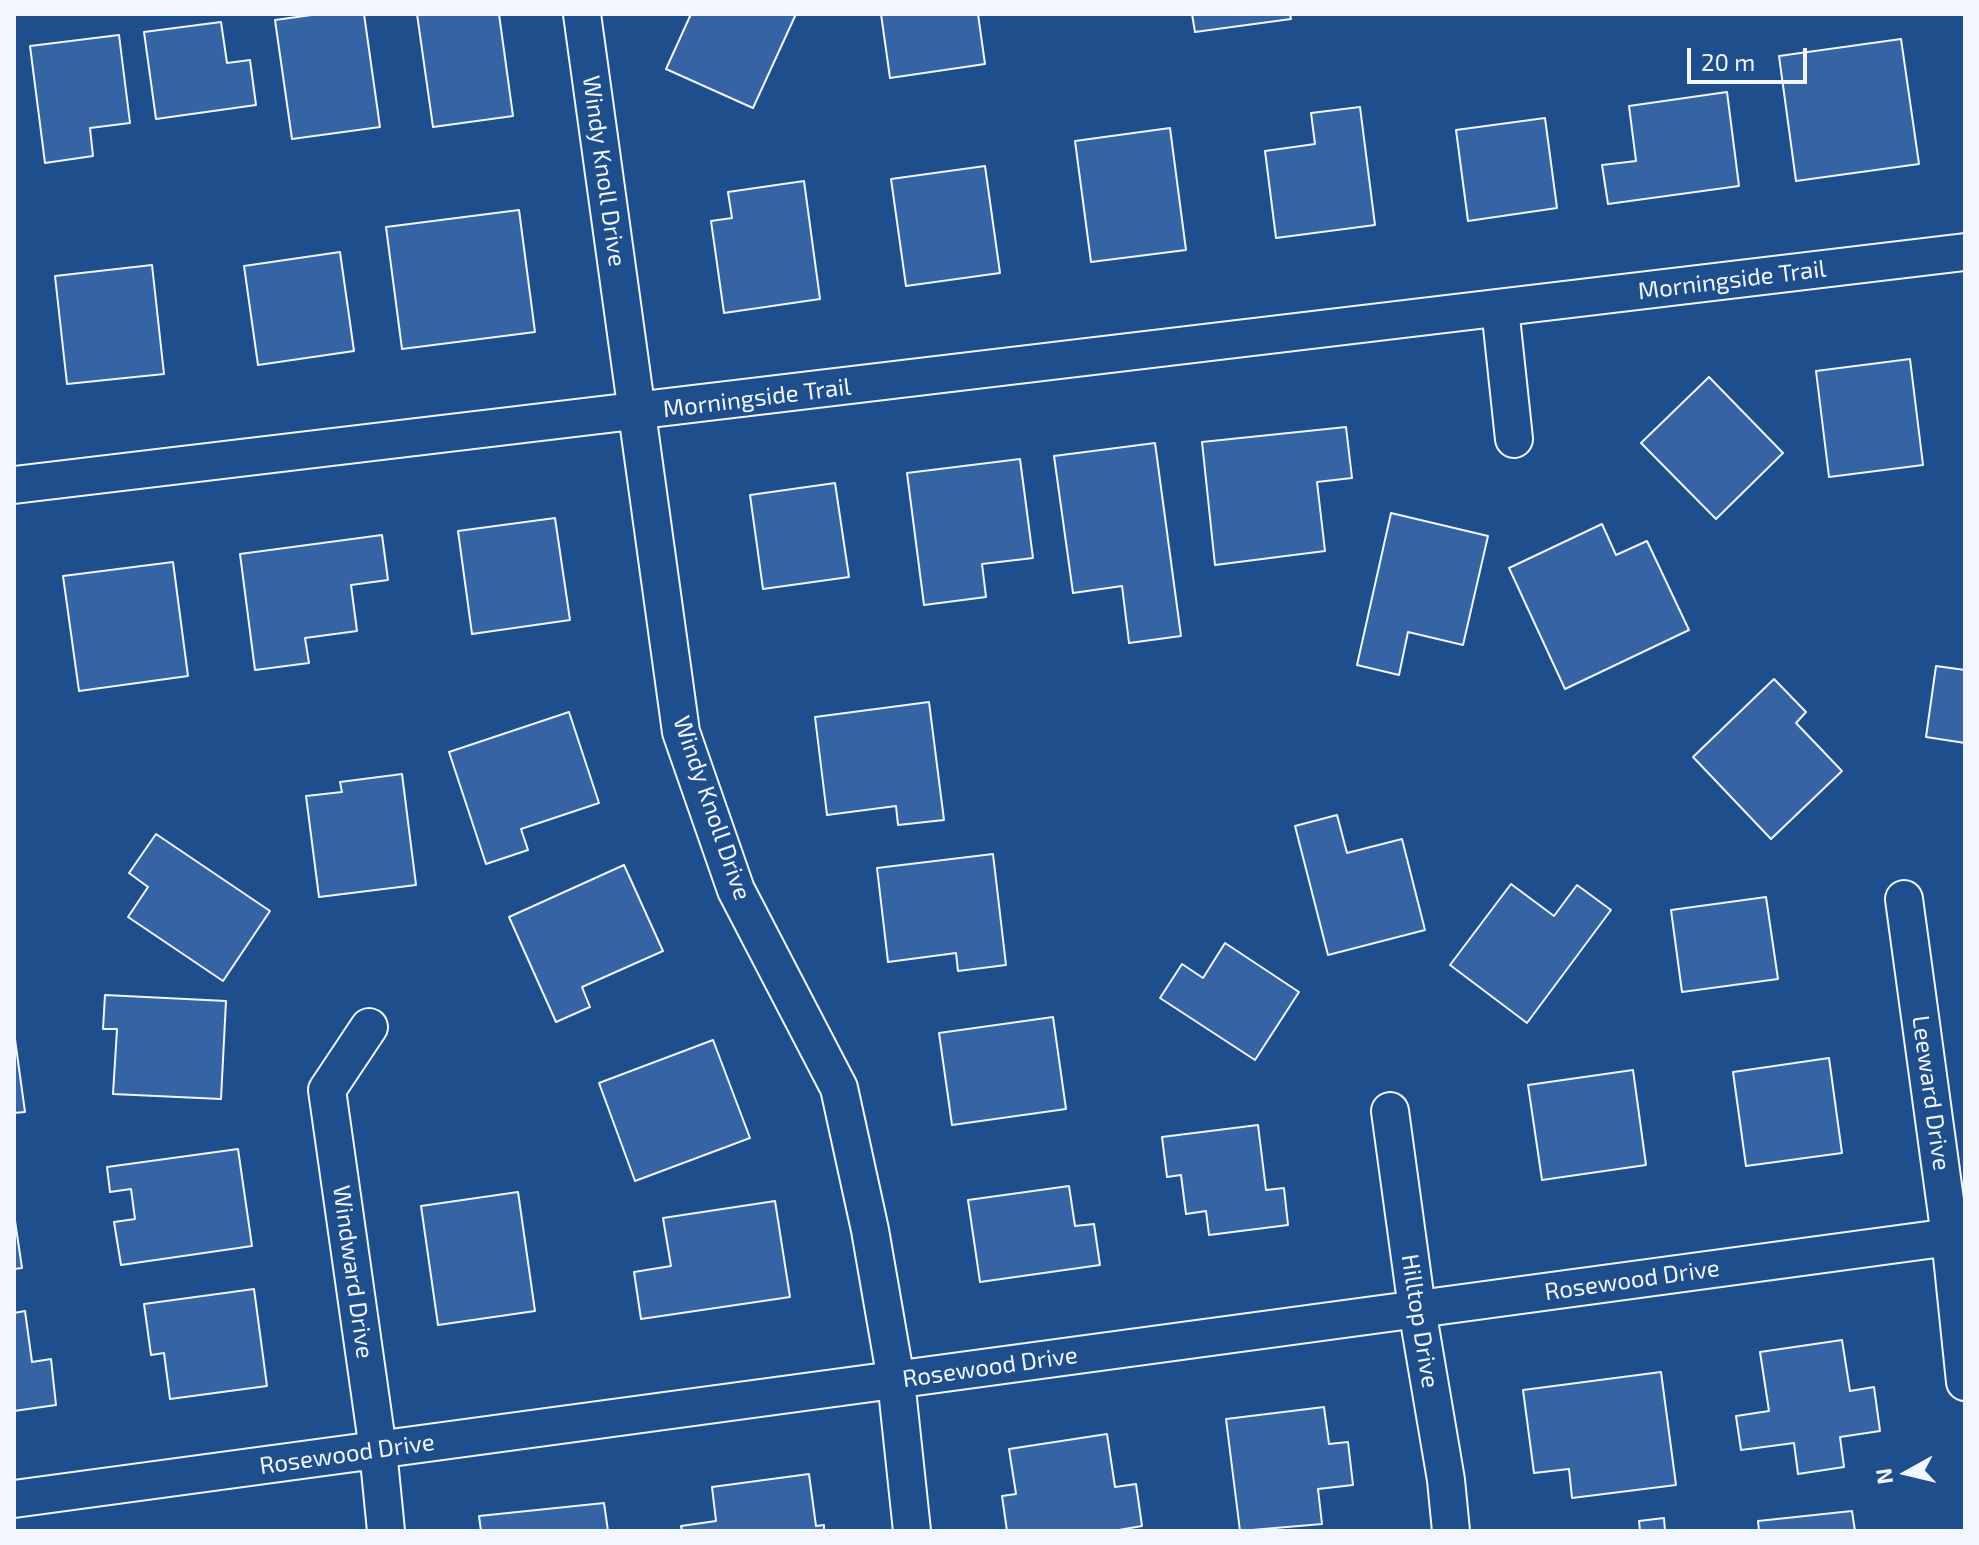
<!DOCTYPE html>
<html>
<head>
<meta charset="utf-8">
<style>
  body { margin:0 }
  #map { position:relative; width:1979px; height:1545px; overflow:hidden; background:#1f4e8c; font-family:"Exo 2",sans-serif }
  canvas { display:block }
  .frame { position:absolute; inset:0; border:16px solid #f2f6ff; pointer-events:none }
  .north { position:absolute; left:1867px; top:1433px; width:80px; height:80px; -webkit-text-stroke:6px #1f4e8c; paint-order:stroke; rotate:262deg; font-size:22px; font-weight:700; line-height:32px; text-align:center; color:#f2f6ff }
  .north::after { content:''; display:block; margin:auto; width:28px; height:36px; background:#f2f6ff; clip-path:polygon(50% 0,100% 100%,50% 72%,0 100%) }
  .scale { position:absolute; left:1687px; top:48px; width:120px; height:36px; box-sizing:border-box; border:4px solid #f2f6ff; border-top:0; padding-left:10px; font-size:24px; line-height:28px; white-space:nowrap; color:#f2f6ff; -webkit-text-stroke:6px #1f4e8c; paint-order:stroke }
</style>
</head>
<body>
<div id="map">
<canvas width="1979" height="1545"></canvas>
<div class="frame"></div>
<div class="north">N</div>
<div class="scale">20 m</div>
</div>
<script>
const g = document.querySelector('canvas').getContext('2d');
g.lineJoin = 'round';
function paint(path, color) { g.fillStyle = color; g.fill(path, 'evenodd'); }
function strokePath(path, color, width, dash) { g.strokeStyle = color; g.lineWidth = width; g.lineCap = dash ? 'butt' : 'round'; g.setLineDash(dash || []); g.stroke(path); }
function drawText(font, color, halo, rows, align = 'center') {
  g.font = font + ' "Exo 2",sans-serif'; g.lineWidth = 6; g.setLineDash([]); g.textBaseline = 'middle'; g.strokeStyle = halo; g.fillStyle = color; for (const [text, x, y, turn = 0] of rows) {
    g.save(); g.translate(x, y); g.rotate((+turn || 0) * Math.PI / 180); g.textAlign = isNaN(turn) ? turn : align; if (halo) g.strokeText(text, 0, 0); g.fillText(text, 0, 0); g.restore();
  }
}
const building = new Path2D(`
  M319 14H364L380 127 292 139 275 20Z
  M417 14H499L513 116 433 127Z
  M691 14H796L753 108 666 69Z
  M881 14H978L985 64 890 78Z
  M1192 14H1290L1291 19 1195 32Z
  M221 22 227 63 250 60 256 105 156 119 144 32Z
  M119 35 130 123 90 128 93 156 45 163 30 46Z
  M1901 39 1919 164 1796 181 1779 56Z
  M1727 92 1739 186 1608 204 1602 165 1636 161 1629 106Z
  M1360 107 1375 225 1276 238 1265 151 1315 144 1311 113Z
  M1545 118 1557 208 1468 221 1456 130Z
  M1170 128 1186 250 1091 262 1075 141Z
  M985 166 1000 273 906 286 891 179Z
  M804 181 820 299 724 313 711 221 732 218 728 192Z
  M519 210 535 332 402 349 386 227Z
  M340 252 354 351 258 365 244 266Z
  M152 265 164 374 67 384 55 276Z
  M1910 359 1923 465 1829 477 1816 371Z
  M1709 377 1783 453 1716 519 1641 443Z
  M1346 427 1352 478 1317 482 1325 551 1215 565 1202 442Z
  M1155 443 1181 636 1129 643 1122 586 1073 593 1054 456Z
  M1020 459 1033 558 982 564 986 597 924 605 907 473Z
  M835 483 849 577 763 589 750 495Z
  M1391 513 1488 536 1463 645 1408 632 1399 675 1357 665Z
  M555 518 570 620 472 634 458 531Z
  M1602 524 1616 555 1647 541 1689 630 1565 689 1509 568Z
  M382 535 388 580 351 585 357 631 305 638 309 663 255 670 240 554Z
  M173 562 188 676 79 691 63 576Z
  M1936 666 1965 670V743L1926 737Z
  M1774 679 1806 712 1796 723 1842 771 1771 839 1693 757Z
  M929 702 944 820 898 825 896 806 827 815 815 717Z
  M569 712 599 803 521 829 528 850 486 864 449 752Z
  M402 774 416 885 319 897 306 796 342 792 340 782Z
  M1337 815 1347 853 1402 839 1425 930 1328 955 1295 826Z
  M156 834 270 911 223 981 128 917 148 887 129 873Z
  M993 854 1006 965 958 971 956 953 888 962 877 868Z
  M624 865 663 951 582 987 590 1007 556 1022 509 917Z
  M1511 884 1554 916 1577 885 1611 910 1527 1023 1450 965Z
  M1766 897 1778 979 1682 992 1671 910Z
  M1225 943 1299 992 1255 1060 1160 998 1182 964 1203 978Z
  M105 995 226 1001 221 1099 113 1094 117 1029H103Z
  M1053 1017 1066 1109 952 1125 939 1033Z
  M14 1032 25 1112 14 1113Z
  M713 1040 750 1138 635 1181 599 1083Z
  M1829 1058 1842 1153 1746 1166 1733 1072Z
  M1633 1070 1646 1165 1542 1180 1528 1085Z
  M1258 1125 1266 1190 1284 1188 1288 1225 1209 1235 1206 1211 1186 1214 1181 1175 1167 1177 1162 1137Z
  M238 1149 252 1246 121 1265 114 1222 135 1219 131 1189 110 1192 107 1167Z
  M1069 1186 1075 1226 1094 1224 1100 1265 980 1282 968 1200Z
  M518 1192 535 1311 438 1325 421 1206Z
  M775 1201 790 1297 641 1319 634 1272 671 1266 663 1218Z
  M14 1214 22 1268 14 1269Z
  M254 1289 267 1386 170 1399 164 1353 151 1355 144 1304Z
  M25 1311 32 1362 51 1359 56 1405 14 1411V1313Z
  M1842 1340 1850 1391 1874 1387 1880 1431 1840 1437 1844 1467 1798 1474 1794 1443 1741 1450 1736 1416 1769 1411 1760 1352Z
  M1661 1372 1676 1485 1572 1498 1569 1469 1534 1473 1523 1390Z
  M1324 1407 1329 1444 1348 1442 1353 1485 1318 1489 1322 1524 1240 1531 1226 1419Z
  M1107 1434 1115 1487 1136 1484 1142 1526 1113 1531H1007L1002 1496 1016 1494 1009 1449Z
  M809 1474 816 1526 824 1525V1531H682L681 1526 716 1521 712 1487Z
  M604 1503 608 1531H481L479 1516Z
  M1852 1511 1855 1531H1759L1758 1521Z
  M1664 1518 1665 1531H1640L1639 1521Z`);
paint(building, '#3563a3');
strokePath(building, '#f2f6ff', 2);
const street = new Path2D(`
  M582 14 681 732 736 890 839 1088 870 1230 896 1380 912 1531
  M1500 308 1514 439
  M14 485 1965 252
  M1904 899 1950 1237 1965 1382
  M369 1027 327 1090 378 1450 386 1531
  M1390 1111 1417 1309 1446 1480 1451 1531
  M14 1499 1965 1235`);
strokePath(street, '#f2f6ff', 40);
strokePath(street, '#1f4e8c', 36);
drawText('24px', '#f2f6ff', '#1f4e8c', [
  ["Windy Knoll Drive",604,171,82],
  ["Morningside Trail",1732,280,-7],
  ["Morningside Trail",757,398,-7],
  ["Windy Knoll Drive",712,808,71],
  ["Leeward Drive",1931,1093,82],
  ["Windward Drive",353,1272,82],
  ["Rosewood Drive",1632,1280,-8],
  ["Hilltop Drive",1420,1321,81],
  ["Rosewood Drive",990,1367,-8],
  ["Rosewood Drive",347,1454,-8]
]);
</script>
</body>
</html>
